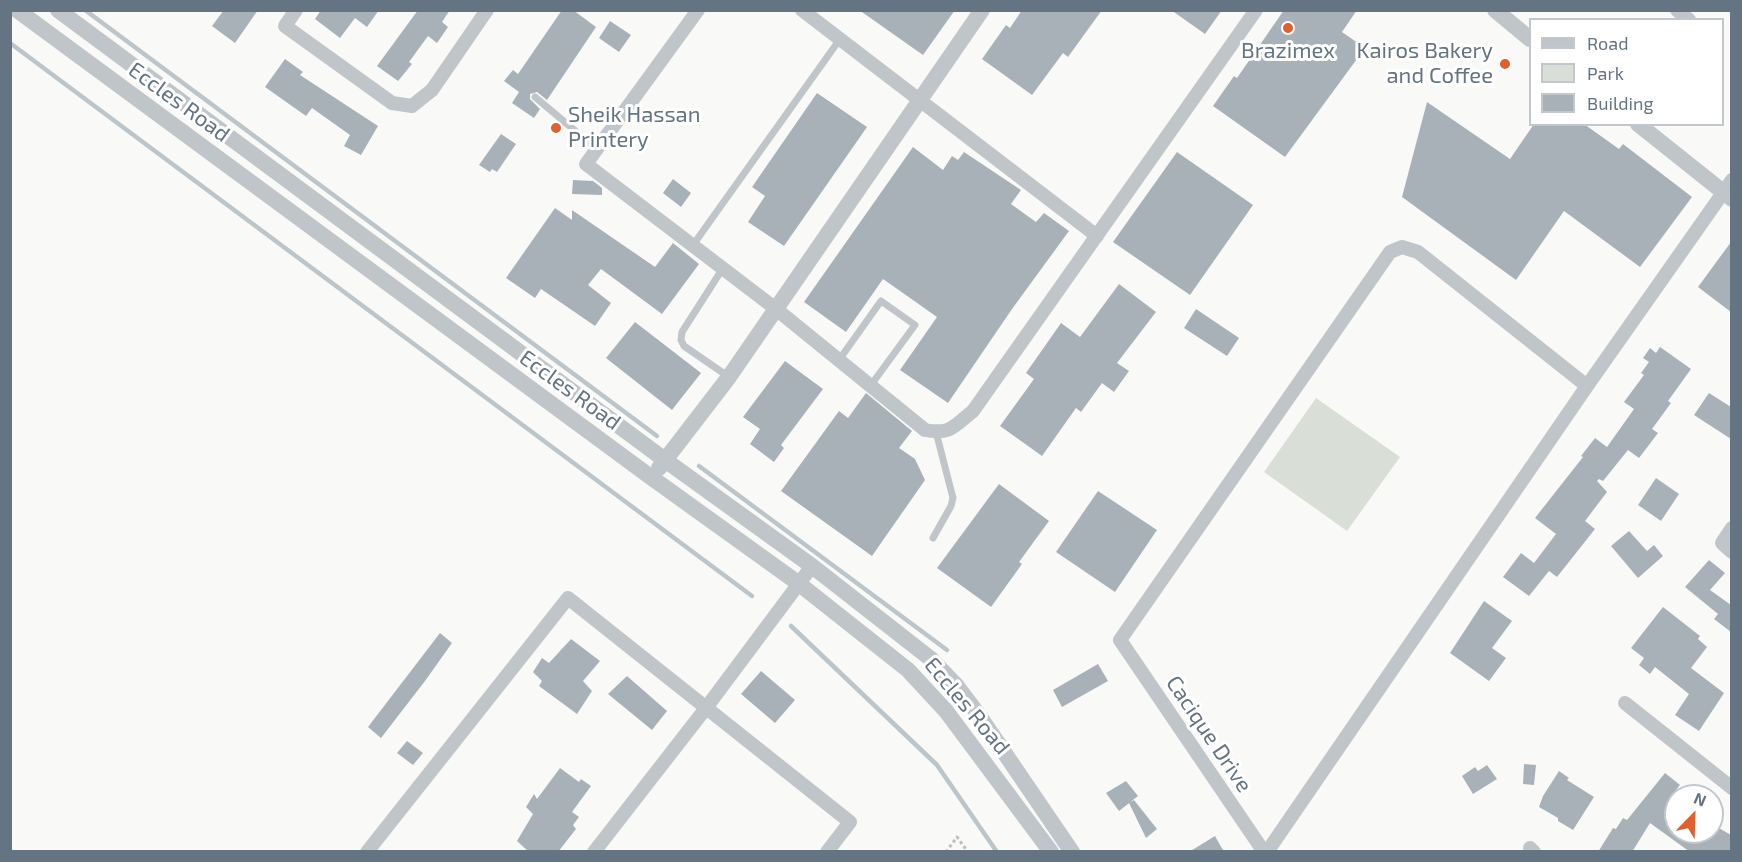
<!DOCTYPE html>
<html>
<head>
<meta charset="utf-8">
<style>
  body { margin:0 }
  #map { position:relative; width:1742px; height:862px; overflow:hidden; background:#f9faf7; font-family:"Exo 2",sans-serif }
  canvas { display:block }
  .frame { position:absolute; inset:0; border:12px solid #657482; pointer-events:none }
  .legend { position:absolute; left:1529px; top:18px; width:195px; height:108px; box-sizing:border-box; background:#fff; border:2px solid #c1c7cd; margin:0; padding:8px 10px; list-style:none; font-size:18px; color:#657482 }
  .legend li { display:flex; align-items:center; gap:12px; height:30px }
  .legend b { width:30px; border:2px solid #c1c7cd }
  .north { position:absolute; left:1664px; top:784px; width:60px; height:60px; box-sizing:border-box; background:#fff; border:2px solid #c1c7cd; border-radius:50%; rotate:23deg; font-size:16px; font-weight:700; line-height:24px; text-align:center; color:#657482 }
  .north::after { content:''; display:block; margin:auto; width:21px; height:27px; background:#e16030; clip-path:polygon(50% 0,100% 100%,50% 72%,0 100%) }
</style>
</head>
<body>
<div id="map">
<canvas width="1742" height="862"></canvas>
<div class="frame"></div>
<ul class="legend">
<li><b style="height:8px;background:#c0c5c9"></b>Road</li>
<li><b style="height:16px;background:#d9ded7"></b>Park</li>
<li><b style="height:16px;background:#a9b1b8"></b>Building</li>
</ul>
<div class="north">N</div>
</div>
<script>
const g = document.querySelector('canvas').getContext('2d');
g.lineJoin = 'round';
function paint(path, color) { g.fillStyle = color; g.fill(path, 'evenodd'); }
function strokePath(path, color, width, dash) { g.strokeStyle = color; g.lineWidth = width; g.lineCap = dash ? 'butt' : 'round'; g.setLineDash(dash || []); g.stroke(path); }
function drawText(font, color, halo, rows, align = 'center') {
  g.font = font + ' "Exo 2",sans-serif'; g.lineWidth = 6; g.setLineDash([]); g.textBaseline = 'middle'; g.strokeStyle = halo; g.fillStyle = color; for (const [text, x, y, turn = 0] of rows) {
    g.save(); g.translate(x, y); g.rotate((+turn || 0) * Math.PI / 180); g.textAlign = isNaN(turn) ? turn : align; if (halo) g.strokeText(text, 0, 0); g.fillText(text, 0, 0); g.restore();
  }
}
paint(new Path2D(`
  M1316 398 1400 457 1347 531 1264 472Z`), '#d9ded7');
strokePath(new Path2D(`
  M85 10 657 436
  M10 43 752 596
  M699 466 947 650
  M791 626 937 765 997 852`), '#bbc5ca', 4.5);
paint(new Path2D(`
  M224 10H258L235 43 212 26Z
  M321 10H379L367 27 355 18 340 38 315 19Z
  M418 10H450L442 22 448 27 437 43 428 36 409 62 412 64 398 81 377 66Z
  M562 10H573L596 27 547 100 537 92 530 94V99L540 109 534 118 512 103 519 92 504 81 513 70 518 74Z
  M859 10H955L923 55Z
  M1022 10H1102L1068 57 1063 53 1032 95 982 59 1006 25 1010 28Z
  M1171 10H1222L1205 34Z
  M1284 10H1357L1342 32 1365 48 1285 157 1213 106 1234 76 1237 78Z
  M610 21 631 35 619 52 599 38Z
  M285 59 303 72 300 75 378 126 361 155 344 146 350 135 312 108 306 116 265 87Z
  M817 93 867 127 784 246 748 222 765 196 752 187Z
  M1427 102 1510 159 1534 124H1584L1619 149 1623 144 1692 197 1640 267 1564 211 1516 280 1402 197Z
  M501 134 516 144 497 172 492 169 490 172 479 165Z
  M913 147 943 170 952 156 958 160 964 152 1021 190 1011 204 1036 222 1044 213 1069 231 1012 309 948 403 900 370 937 317 883 279 846 332 804 302Z
  M1177 152 1253 205 1190 295 1113 242Z
  M673 179 691 193 681 207 663 193Z
  M573 180 593 181 602 188V195L572 194Z
  M555 208 572 220V210L655 267 673 243 699 264 662 314 601 269 588 285 611 303 595 326 541 289 535 298 506 278Z
  M1731 242V312L1698 287Z
  M1119 284 1156 312 1117 363 1129 371 1114 392 1102 383 1081 412 1076 408 1042 456 1000 426 1034 379 1026 373 1061 323 1080 337Z
  M1196 309 1239 338 1227 356 1184 328Z
  M635 322 701 373 672 410 606 358Z
  M1660 347 1691 369 1668 401 1671 403 1652 429 1658 433 1639 458 1628 450 1603 481 1599 479 1597 481 1607 492 1585 521 1595 529 1557 577 1549 571 1529 596 1503 577 1521 553 1534 563 1556 534 1535 518 1583 457 1581 456 1595 438 1607 447 1634 409 1624 402 1644 375 1641 373 1649 362 1643 358 1650 348 1656 353Z
  M785 361 823 389 781 445 784 448 774 462 750 444 760 429 743 417Z
  M866 393 912 431 899 448 915 459 925 480 872 556 781 491 839 411 848 418Z
  M1709 393 1731 407V439L1694 415Z
  M1656 478 1679 494 1661 521 1638 505Z
  M999 484 1049 521 1019 562 1022 564 991 607 937 568Z
  M1098 491 1157 530 1115 592 1056 552Z
  M1629 531 1647 551 1654 545 1663 556 1638 578 1611 546Z
  M1709 560 1725 573 1710 590 1731 605V632L1714 619 1718 614 1685 587Z
  M1484 601 1512 621 1492 648 1506 658 1489 681 1450 653Z
  M1663 607 1700 636 1698 639 1707 647 1691 668 1724 693 1699 731 1675 715 1689 694 1655 667 1650 674 1639 665 1644 658 1631 648Z
  M440 633 452 643 425 681 381 738 368 727Z
  M571 639 600 661 583 681 592 691 577 714 539 686 542 681 533 672 542 658 549 663Z
  M1098 664 1108 681 1062 707 1053 690Z
  M761 671 795 700 775 723 741 694Z
  M627 676 667 711 652 730 608 694Z
  M407 741 423 753 413 765 397 753Z
  M1524 764 1536 765 1534 785 1523 784Z
  M1487 765 1497 779 1473 794 1462 776 1475 767 1478 771Z
  M560 768 579 782 581 779 591 786 572 812 579 817 573 825 576 829 558 852H529L517 841 533 814 526 807 534 794 537 799Z
  M1559 771 1569 778 1567 780 1594 797 1573 830 1558 821V818L1539 807 1543 796Z
  M1665 773 1680 785 1676 790V832H1712V824L1731 835V852H1690L1650 823 1632 852H1598L1613 828 1616 829 1623 818 1627 820Z
  M1126 781 1138 796 1119 811 1106 793Z
  M1134 800 1157 829 1146 838 1129 803Z
  M1215 836 1224 852H1189Z`), '#a9b1b8');
strokePath(new Path2D(`
  M946 852 957 837 968 852`), '#bbbec1', 3, [3, 3]);
strokePath(new Path2D(`
  M535 97 598 150
  M693 245 840 39
  M723 268 682 332 681 340 684 346 729 377
  M839 360 881 301 915 325 871 385
  M933 538 951 506 953 498 936 432`), '#c0c5c9', 7);
strokePath(new Path2D(`
  M296 10 285 26 392 103 412 106 432 90 487 10
  M698 10 586 164 776 309 925 430C951 435 954 426 973 411L1256 10
  M802 10 1097 236
  M1677 10 1689 20
  M1732 528 1722 543 1732 552
  M1625 703 1732 788
  M1530 848 1534 852
  M367 852 568 598 850 822 827 852
  M594 852 706 708 812 566
  M1264 852 1120 640 1390 252 1402 247 1418 252 1587 386
  M1267 852 1587 386 1732 180`), '#c0c5c9', 14);
strokePath(new Path2D(`
  M17 10 652 478 798 583 908 670 946 711 1051 852
  M58 10 665 460 812 566 931 659 956 685 978 714 1072 852
  M1495 10 1530 39
  M1638 124 1732 199
  M659 468 729 377 982 10`), '#c0c5c9', 16);
for (const [x, y, r, color] of [
  [1288,28,6,"#e16030"],
  [1505,64,6,"#e16030"],
  [556,128,6,"#e16030"]
]) { const dot = new Path2D(); dot.arc(x, y, r, 0, 2 * Math.PI); g.fillStyle = color; g.fill(dot); strokePath(dot, '#fff', 2); }
drawText('22px', '#657482', '#fff', [
  ["Brazimex",1288,51],
  ["Kairos Bakery",1493,51,"right"],
  ["and Coffee",1493,76,"right"],
  ["Sheik Hassan",568,115,"left"],
  ["Printery",568,140,"left"]
]);
drawText('22px', '#657482', '#fff', [
  ["Eccles Road",179,102,36],
  ["Eccles Road",570,390,36],
  ["Eccles Road",967,706,50],
  ["Cacique Drive",1209,734,56]
]);
</script>
</body>
</html>
